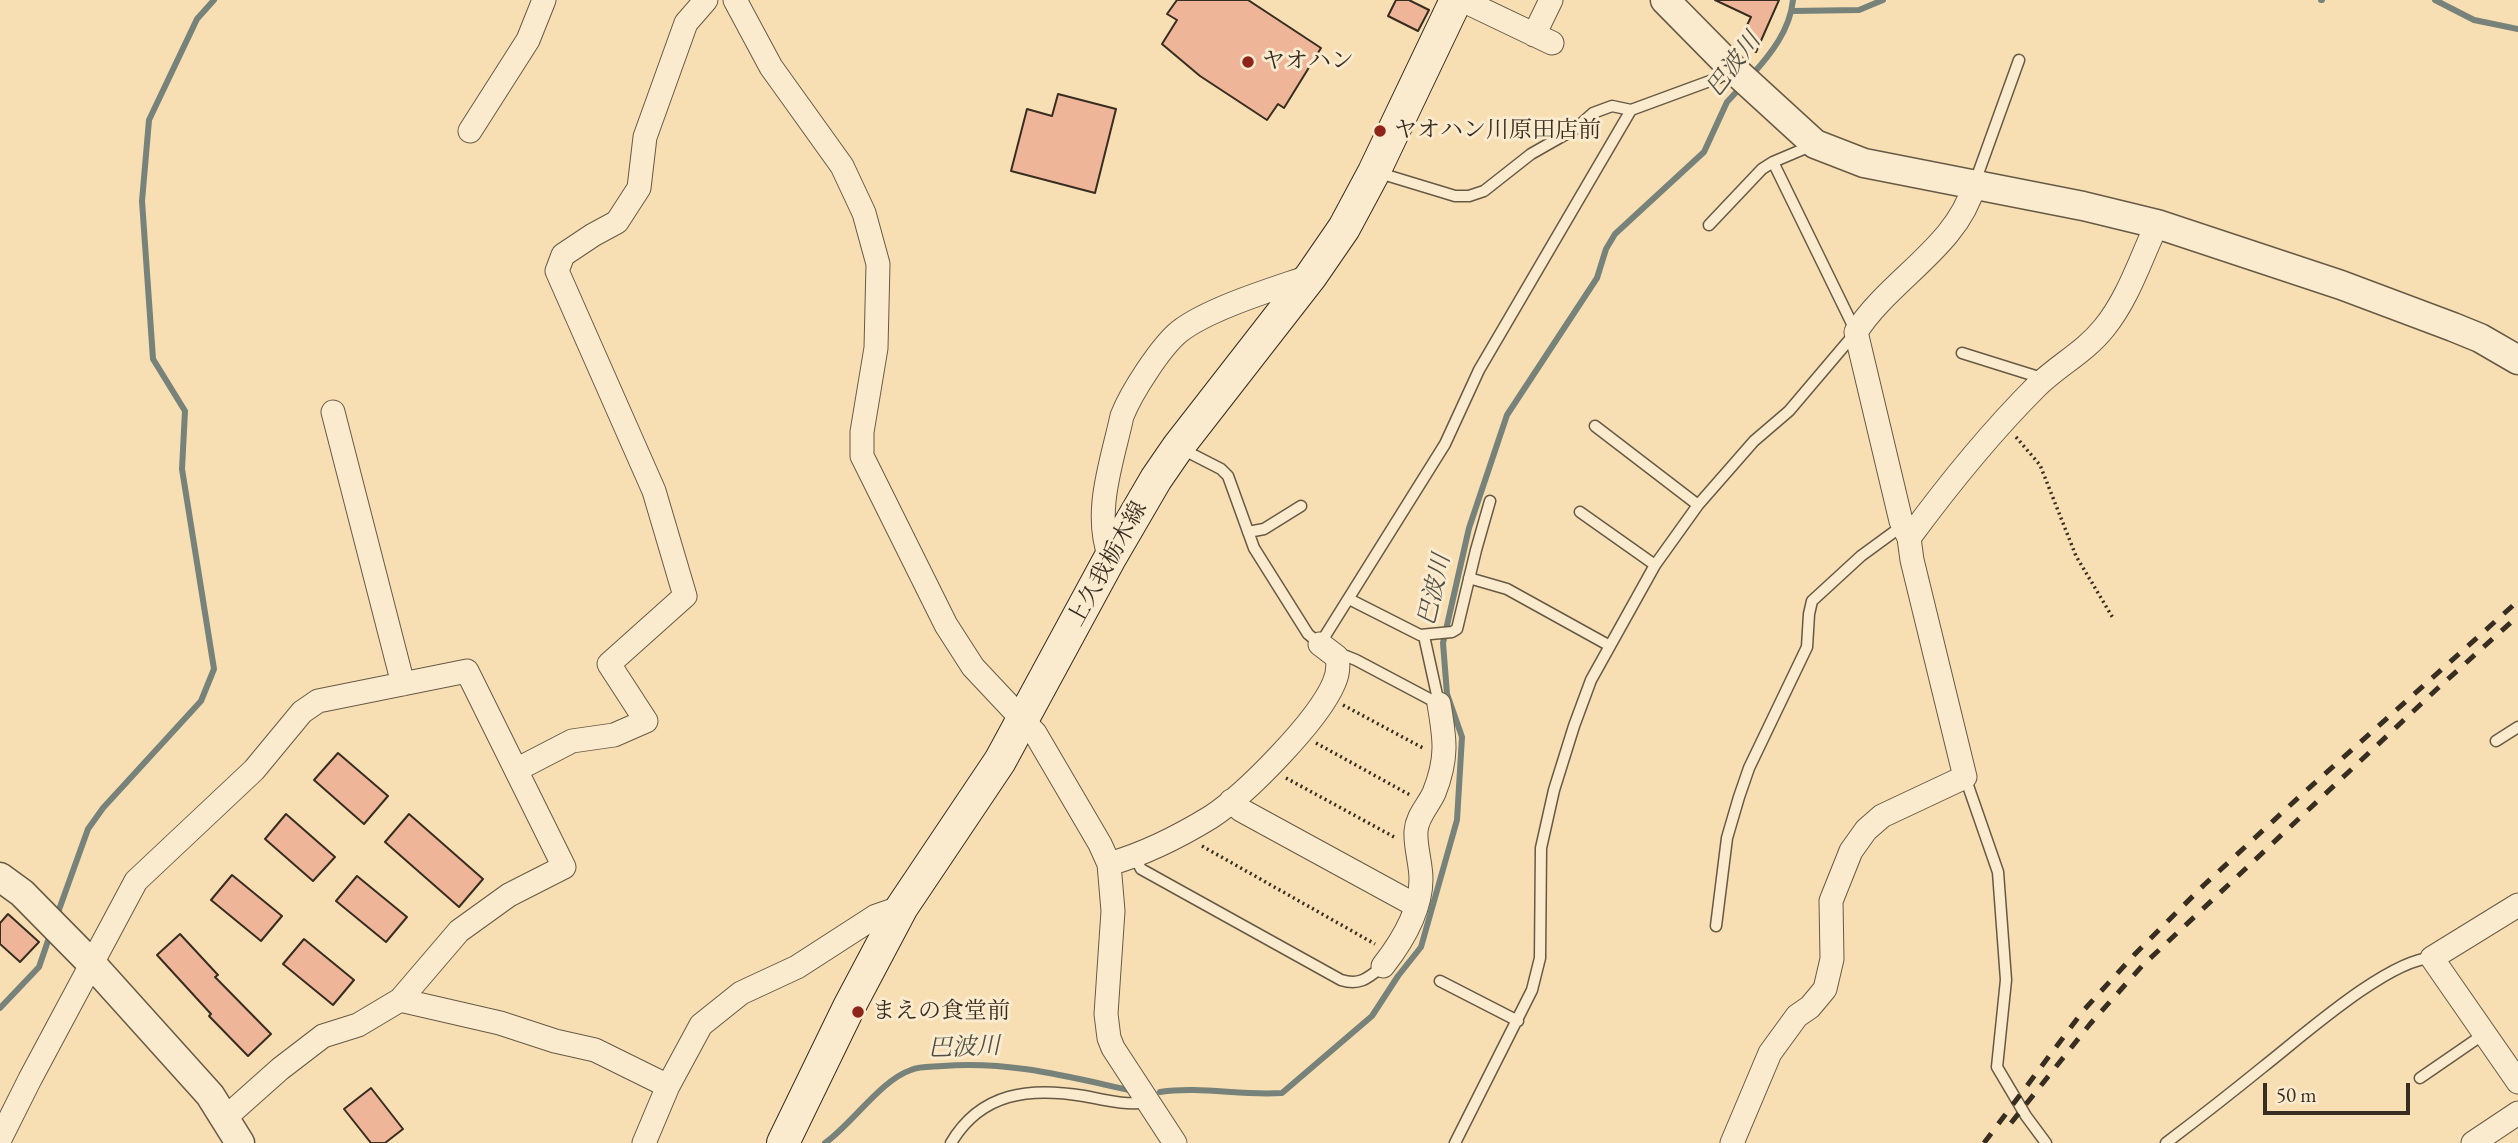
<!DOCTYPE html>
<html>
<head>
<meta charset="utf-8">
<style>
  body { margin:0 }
  #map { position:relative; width:2518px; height:1143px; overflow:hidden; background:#f7dfb3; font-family:"EB Garamond",serif }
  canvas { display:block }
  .scale { position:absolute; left:2263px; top:1083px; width:147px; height:32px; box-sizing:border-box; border:4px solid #372d20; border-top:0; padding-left:9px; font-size:21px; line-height:24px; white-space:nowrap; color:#372d20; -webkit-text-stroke:5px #faeace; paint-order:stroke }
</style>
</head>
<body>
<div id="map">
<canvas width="2518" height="1143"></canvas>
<div class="scale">50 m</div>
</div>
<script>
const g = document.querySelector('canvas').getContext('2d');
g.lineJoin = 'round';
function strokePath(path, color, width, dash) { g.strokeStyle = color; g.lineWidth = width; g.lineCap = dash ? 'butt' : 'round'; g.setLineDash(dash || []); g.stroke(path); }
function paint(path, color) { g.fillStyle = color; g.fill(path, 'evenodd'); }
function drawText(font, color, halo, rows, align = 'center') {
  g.font = font + ' "EB Garamond","Noto Serif JP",serif'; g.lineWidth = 6; g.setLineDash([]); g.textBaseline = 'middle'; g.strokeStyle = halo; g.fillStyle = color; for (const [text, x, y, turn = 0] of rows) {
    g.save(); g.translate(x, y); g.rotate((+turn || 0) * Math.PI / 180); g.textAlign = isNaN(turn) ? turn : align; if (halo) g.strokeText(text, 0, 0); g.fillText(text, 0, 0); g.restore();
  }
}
strokePath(new Path2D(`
  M2321 0H2322
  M2435 0 2474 20 2518 29
  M1792 11 1859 10 1883 0
  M1751 76C1771 54 1790 30 1793 0
  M56 918 88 829 103 808 201 701 214 669 182 469 185 411 153 359 142 201 149 120 197 19 214 0
  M0 1008 39 967 50 935
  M1160 1092C1201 1086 1241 1096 1282 1093L1372 1016 1398 976 1421 947 1457 820 1462 737 1447 694 1443 643 1469 528 1507 415 1597 278 1606 249 1615 234 1704 152 1727 102 1741 87
  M825 1143C852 1124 881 1080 911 1070 920 1066 933 1067 943 1066 1009 1061 1065 1076 1129 1090`), '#76827a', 6);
const building = new Path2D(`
  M1177 0H1248L1321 48 1284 108 1278 104 1267 120 1200 76 1162 44 1177 20 1167 14Z
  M1396 0H1409L1429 10 1418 31 1388 16Z
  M1715 0H1779L1756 52 1738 44 1751 17Z
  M1058 94 1116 109 1095 193 1011 171 1027 109 1052 116Z
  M338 753 388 796 364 824 314 780Z
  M286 814 335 857 313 881 265 839Z
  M409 814 483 879 459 907 385 842Z
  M232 875 282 916 261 941 211 900Z
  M357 876 407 917 386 942 336 901Z
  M8 914 39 942 20 962 0 944V923Z
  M180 934 218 975 215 977 271 1034 248 1056 209 1016 211 1014 157 955Z
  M304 939 354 980 333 1005 283 964Z
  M371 1088 403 1129 385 1143H371L344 1109Z`);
paint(building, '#eeb599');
strokePath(building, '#372d20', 2);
const service = new Path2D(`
  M1376 172 1455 196H1469L1484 191 1531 154 1575 129 1593 113 1612 106 1631 110 1718 78 1730 70
  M1975 182 2019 60
  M1709 225 1762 169 1773 162 1813 145
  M1962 353 2045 379
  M1595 426 1698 505
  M1180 448 1221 469 1228 476 1254 548 1308 634 1320 644 1445 444 1479 370 1631 110
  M1580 512 1655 565
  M1248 532 1264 529 1301 506
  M1469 578 1507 589 1610 646
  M1349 599 1420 635 1452 632 1457 629 1476 550 1490 501
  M1424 636 1439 704
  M1337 657 1346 656 1356 660 1439 704
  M2496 741 2518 727
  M1965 777 1998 872 2006 980 1997 1067 2026 1116 2046 1143
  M1134 856 1141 869 1341 980C1360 986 1368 978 1383 966
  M1716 926 1727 838 1739 797 1749 768 1807 647 1809 614 1812 601 1861 556 1902 526
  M1440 981 1518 1021
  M2420 1078 2484 1034
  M951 1143C981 1092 1030 1087 1084 1096 1105 1100 1127 1106 1148 1102
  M1455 1143 1532 990 1540 958 1541 848 1554 790 1574 726 1591 680 1655 565 1698 505 1754 441 1789 411 1856 332 1773 162
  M2166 1143C2199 1118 2231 1093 2263 1067 2299 1039 2388 959 2432 958`);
const minor = new Path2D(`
  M735 0 771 67 842 166 864 213 878 264 876 348 862 432V456L946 625 973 667 1035 733 1100 844 1109 864 1113 911 1106 1014 1109 1038 1113 1048 1175 1143
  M1462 0 1552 43
  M1534 35 1551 0
  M470 131 528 40 544 0
  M333 412 403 684
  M1909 538C1948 485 1989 434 2036 387 2057 366 2085 352 2104 328 2128 299 2141 258 2157 224
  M1110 558C1093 511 1112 463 1122 416 1131 393 1161 346 1180 331 1210 308 1274 289 1311 276
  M516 770 572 741 614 735 646 721 609 664 685 596 654 491 557 271 563 255 593 235 617 222 639 188 645 137 686 23 706 0
  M1231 801 1241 810 1415 905
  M1109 864C1144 854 1180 836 1211 817 1246 794 1318 721 1334 683 1338 674 1339 667 1337 657L1320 644
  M2518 905 2432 958 2518 1082
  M1383 966C1401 943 1421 910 1421 879 1421 863 1415 847 1416 831 1417 816 1428 806 1434 793 1448 758 1445 739 1439 704
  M400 1000 500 1023 555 1041 595 1050 668 1086
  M0 1139 30 1079 136 881 254 770 302 712 318 701 467 671 564 867 509 895 459 931 400 1000 358 1025 323 1036 280 1069 225 1118
  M644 1143 668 1086 701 1025 741 993 797 967 876 916 902 907
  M1732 1143 1770 1053 1797 1016 1810 1007 1825 989 1832 959 1831 901 1851 851 1866 830 1882 816 1965 777 1912 560 1909 538 1901 521 1856 332C1889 280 1958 246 1974 185
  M2473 1143 2518 1113`);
const tertiary = new Path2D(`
  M1665 0 1733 69 1815 144 1864 163 2083 206 2157 224 2341 285 2453 327 2480 338 2518 360
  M0 877 22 893 92 964 210 1095 240 1143`);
const secondary = new Path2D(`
  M783 1143 849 1007 902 907 1000 761 1110 558 1156 479 1178 447 1311 276 1344 228 1374 172 1456 0`);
strokePath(service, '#675a45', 13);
strokePath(minor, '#675a45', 25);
strokePath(tertiary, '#675a45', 31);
strokePath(secondary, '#372d20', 34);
strokePath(new Path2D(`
  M2016 437 2040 465 2076 556 2113 618
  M1343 705 1423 748
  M1316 743 1410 795
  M1286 778 1396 838
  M1202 846 1375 944`), '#372d20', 3.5, [2, 3.5]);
strokePath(service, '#faeace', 10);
strokePath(minor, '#faeace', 23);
strokePath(tertiary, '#faeace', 28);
strokePath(secondary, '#faeace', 32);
strokePath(new Path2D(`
  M2011 1123 2090 1024 2142 966 2438 688 2518 616
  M1984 1143 2083 1011 2135 954 2204 885 2299 797 2518 601`), '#372d20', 5, [12, 12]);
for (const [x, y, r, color] of [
  [1248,62,7,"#8f2418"],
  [1380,131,7,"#8f2418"],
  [858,1012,7,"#8f2418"]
]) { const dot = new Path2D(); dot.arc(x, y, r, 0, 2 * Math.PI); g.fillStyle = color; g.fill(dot); strokePath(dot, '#faeace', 2.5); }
drawText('23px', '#372d20', '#faeace', [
  ["ヤオハン",1262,62],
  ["ヤオハン川原田店前",1394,131],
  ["まえの食堂前",872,1012]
], 'left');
drawText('23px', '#372d20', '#faeace', [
  ["上久我栃木線",1108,564,-61]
]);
drawText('italic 24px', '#515046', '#faeace', [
  ["巴波川",1734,65,-53],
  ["巴波川",1435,590,-77],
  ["巴波川",964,1048,-2]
]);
</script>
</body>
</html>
